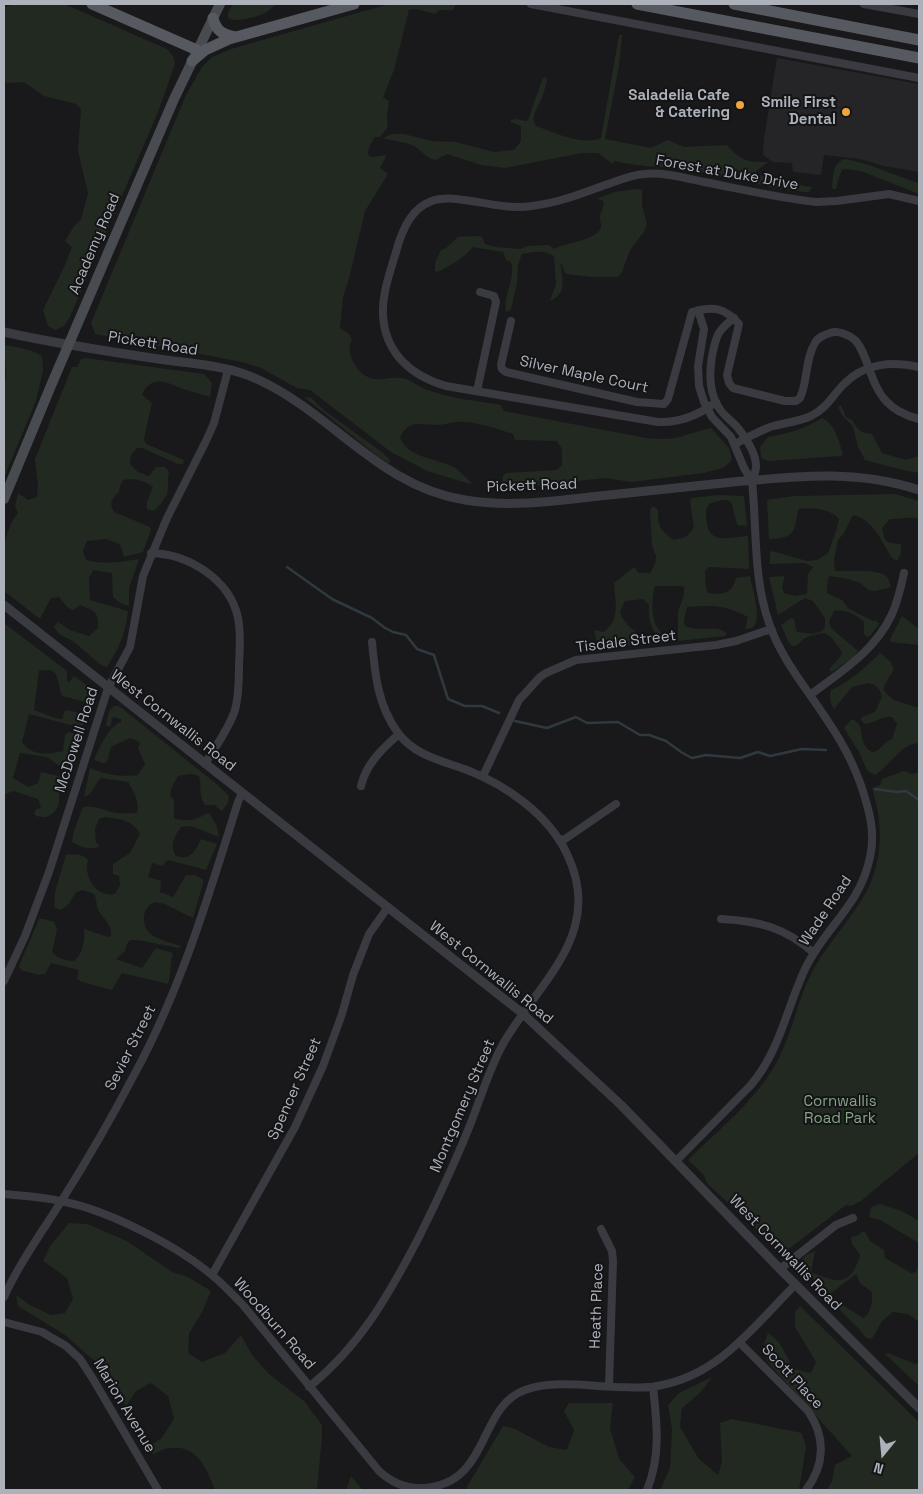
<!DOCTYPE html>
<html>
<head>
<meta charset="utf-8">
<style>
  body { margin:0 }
  #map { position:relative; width:923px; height:1494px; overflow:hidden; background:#19191b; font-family:"Space Grotesk",sans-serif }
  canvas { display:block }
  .frame { position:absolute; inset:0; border:5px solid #acb1ba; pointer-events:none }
  .north { position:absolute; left:858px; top:1429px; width:50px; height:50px; -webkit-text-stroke:4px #141416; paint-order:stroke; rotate:197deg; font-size:14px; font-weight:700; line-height:20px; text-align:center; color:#acb1ba }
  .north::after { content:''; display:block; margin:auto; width:18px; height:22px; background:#acb1ba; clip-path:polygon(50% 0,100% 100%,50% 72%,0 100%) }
</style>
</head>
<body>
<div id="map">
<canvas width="923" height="1494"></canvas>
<div class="frame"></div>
<div class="north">N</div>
</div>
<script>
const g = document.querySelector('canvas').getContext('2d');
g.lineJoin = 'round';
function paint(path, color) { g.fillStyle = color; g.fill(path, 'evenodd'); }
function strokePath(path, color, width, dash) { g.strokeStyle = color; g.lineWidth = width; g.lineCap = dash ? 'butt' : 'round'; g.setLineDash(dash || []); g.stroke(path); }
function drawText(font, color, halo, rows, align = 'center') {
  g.font = font + ' "Space Grotesk",sans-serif'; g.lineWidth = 4; g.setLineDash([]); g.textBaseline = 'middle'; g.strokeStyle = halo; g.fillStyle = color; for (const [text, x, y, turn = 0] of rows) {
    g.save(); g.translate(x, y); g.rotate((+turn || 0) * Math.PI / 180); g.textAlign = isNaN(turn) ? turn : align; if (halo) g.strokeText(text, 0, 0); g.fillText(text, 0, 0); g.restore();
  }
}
paint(new Path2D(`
  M777 58 919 84V172L884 166 860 159 824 155 821 175 793 172 792 163 773 162 763 155 764 139Z`), '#252528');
paint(new Path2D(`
  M15 4H63L69 6 167 49 173 56 175 64 158 112 70 317 64 326 55 330 48 326 43 310 65 265 72 247 65 241 74 226 81 220 88 193 78 151 81 109 76 104 44 96 24 82 8 83 4 81V7Z
  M233 4H276C273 6 270 10 267 12 259 17 236 23 228 18V13Z
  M389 4H456L453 10H439L435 14 416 9 409 10 394 70 383 97 389 101 387 118 388 127 380 137H375L369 147 368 154 370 157 387 155 380 168 388 174 365 211 350 275 343 298 340 328 349 334 352 340C345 351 355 370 366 376 376 383 389 376 400 378 409 378 417 386 425 389 447 398 477 401 501 405L504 411 646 438C659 439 671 440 683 436 693 433 701 430 711 428L729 448 732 458 730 462 723 468 704 473 631 482 605 478 504 489 502 486 503 476 506 473 557 470 562 465V449L557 441 515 440 513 434C497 429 481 423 464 422 455 421 446 425 437 425 419 425 410 419 400 437 407 458 436 458 454 467 460 471 466 478 472 483L470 484 427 471 391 452 310 390 297 388 261 368 242 362 95 334 91 323 186 95 202 67 212 57 231 49Z
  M619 35H622V37L619 66 605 139 651 148 668 140 684 147 727 145C741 161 747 162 768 162L756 171V174C764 177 772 175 780 178 793 182 799 186 812 187L809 192H804L771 187 673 166C653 168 633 165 614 161L613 164 598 153H582L505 168 481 165 447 154 436 160C425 158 421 149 412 145 403 142 393 141 383 138L392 134H404L432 141 456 142 494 152 514 150 521 141V126L511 122V120L516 119 526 121 528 120 542 80 543 78 546 77 547 80C545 88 543 97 539 104 535 112 531 117 536 126 556 133 581 146 601 138Z
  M845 159C871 163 894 176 919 183V194L861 171 845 169 842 170 838 180 836 189H833L832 187C834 175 832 163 845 159Z
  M638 189 642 190V206L647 224 644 232 630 250 622 272 618 277H591L567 274 565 273 561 262C560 280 570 291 550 301L556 284 554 257C546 249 533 252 522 254L518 265 517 283 511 310 506 312C503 295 516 278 511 262L506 260 503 252 473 247C464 258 450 266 437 272L435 271V263L441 250 446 248 458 237C466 237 475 235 482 237L485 244 495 247 520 249 528 246 549 245 554 249C565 243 598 240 601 227 602 224 600 222 600 219 600 214 603 208 604 203L602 200 596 199 614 192Z
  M4 345C16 347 32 349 42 356L43 371 36 401 4 478V385C9 377 4 355 4 345Z
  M85 358 204 374 212 383 210 397C201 394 192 392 183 389 168 383 151 373 142 395L152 403 144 439 146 444 184 460 183 464H178L142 448H137L131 455 130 464 138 472 149 476 156 467H165L169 472C167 479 169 488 167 494 165 499 157 509 153 511L147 509V502L153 487C145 480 133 478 123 480L120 486 119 492C111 499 109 503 114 512L150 527 151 530 143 552 124 557 120 544 106 539 87 541 83 551 86 560C104 565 121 562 139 559L129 588V606L120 603 113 597 112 573 93 570 89 578 90 600 128 611C125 634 120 647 107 667L101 665 73 641 59 634 54 627 58 622 70 630 89 636 98 628C99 611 94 611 80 605L73 610 67 607 59 597 51 598 40 619 4 591C4 562 0 536 18 513L15 506 18 493 28 500 37 497 38 486 35 459 72 367H77L81 359Z
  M304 397 311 398 325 411 383 453 390 460 389 463 379 457Z
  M841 405 846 417 852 420C858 430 860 433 872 434L882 453 906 460 919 456V473L903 470 865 460 858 447 853 426 842 415 838 407Z
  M822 418C835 424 839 441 843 454L841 456 768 461 761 458 760 447 768 437C787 434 805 429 822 418Z
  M895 494 919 501V519C909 516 900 519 890 519L882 528 885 540 890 543 901 544V553L897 561 892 558C882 542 873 519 853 515L844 533 838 540 834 560 835 571C845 571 879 569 886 576 889 579 890 584 891 587L875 591 869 590 860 583 848 579 830 576 828 579 827 593 842 600 849 609 873 621 876 620 879 624 870 636 867 637 864 634V622C855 614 845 609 834 611L829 622 831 628 858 651 855 656 832 672 829 670C832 663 840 661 842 652L832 638 825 633C819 634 808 635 804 639 799 642 800 645 793 646L789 643 781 625 791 618 794 619 796 630 798 632 813 634 822 631 825 627V618L813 601 805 598 778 615 769 577 784 576V579L782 587 784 593 795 596 807 594 808 574 813 567 805 563 770 564V553L772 551 807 561 817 560 828 553 836 531 839 519C831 509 812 507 799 509 797 513 797 516 796 521 794 538 784 538 769 539L767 500 794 496Z
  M718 495 744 496 747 526 738 525C729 507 739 493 709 504 705 510 706 516 707 524 710 545 732 537 748 536L749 569 709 567 705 571 706 588 708 593C723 595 732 594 736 578L750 576C752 587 761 615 755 625 753 629 749 629 745 629L748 617C725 605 713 605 687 607L684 620V625C699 634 713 623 727 633L725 636 678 641V612L684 595V587L680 586H655C652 597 651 612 655 623 657 630 664 633 664 641L661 643C652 630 648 621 649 605L643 599 625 601 620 611C624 627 637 629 643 643L605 649 598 646 594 630 604 632C621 618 615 603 614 583L634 567 639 573H650L655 564 656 556 652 545 650 510 653 506 658 510C658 527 660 530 674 540L686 537 694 527 690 501 692 498Z
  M902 616 919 629V645L891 642 890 639Z
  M4 623 67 671V681L69 682 74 676 91 688 95 696 89 703 62 696C56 682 62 666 39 671L34 710 55 718 62 719 65 710 82 713 86 721 82 726 78 727 29 714 22 742C31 756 48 755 63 751L65 735 69 732 81 734 82 739 73 768 58 765 47 757 20 753 13 778 28 787 38 783 41 772 67 778C67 784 63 787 60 792 58 796 60 801 59 804 54 816 47 819 36 816L34 813 36 809 41 808 38 799 13 791 4 795Z
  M880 653 890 661 894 669 884 686V691L894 700 919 708V743C900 744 891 765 875 775L868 771 865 766 859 752 844 728 852 719C869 727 854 741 872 752 880 752 884 741 892 739L897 724 892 717C886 715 874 723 865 724L861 720 862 717 875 712 882 697 880 691 875 685 869 683 852 687 834 709C830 704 829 696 831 690 851 681 865 668 880 653Z
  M114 706H119L219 786 229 796 228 803 222 811 214 805H205C198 794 202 788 199 776L191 774 178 776 172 787 170 795 174 800V818C181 821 191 821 198 818 203 816 204 814 209 813L217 826 219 837 191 826 181 827C175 836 169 845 176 856 191 861 195 851 201 839L217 844 206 870 168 860 162 866 152 863 148 877 161 881 160 892 173 897 186 875H195L204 880 193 918 165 904 154 902C148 906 144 910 144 918 143 938 165 940 181 946L179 948 138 940H130L127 944 125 951 116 959 142 968 156 948 173 953C170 963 171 973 168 984L122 973 112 990 82 982 77 979 79 970 51 963 45 974 38 975 21 970 19 966 39 919H44L54 922 57 930 52 952C57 958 66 961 74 961 83 955 85 939 84 929L108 937 111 936C113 925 103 919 98 910 96 905 97 899 94 894L83 890 76 892 69 904 61 910 54 907 55 892 66 855C73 854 82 853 88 860 83 877 97 898 115 894L120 885 119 876 113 874V864L130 853 140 834C132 821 125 820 111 818 106 817 104 817 99 819L95 829 96 842 100 846C90 851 81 847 72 842L74 831 83 807C95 805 104 811 116 813 122 814 131 813 137 813 140 804 133 789 128 782L101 778C94 784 94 794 84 797L90 768C107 775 120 777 138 775L145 764 138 748 140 742 130 738 111 747 107 762 103 763 94 760C98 750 110 724 121 722V719L113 717 110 727 106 725 109 711Z
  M904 771 912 774 919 772V1153L861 1201 851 1206 846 1205 786 1251 780 1252 707 1183 703 1174 688 1160C720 1128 758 1099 779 1058 793 1030 798 997 813 970 826 947 843 928 857 907 883 871 885 829 872 788L880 785 882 779Z
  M880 1204 902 1211 919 1221V1243L880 1220 869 1217 871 1207Z
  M69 1223 87 1224 127 1241 172 1272 188 1277 211 1291 203 1310 189 1334 188 1353 202 1362 225 1353 241 1335 252 1355 269 1374 304 1401 322 1425V1436L317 1490H215C207 1470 198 1445 171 1448 165 1448 158 1452 153 1454L151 1445 162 1438 174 1418 168 1396 151 1383 136 1391 126 1406 99 1365 65 1335 18 1306 16 1295 30 1305 51 1315 65 1313 73 1299 67 1278 43 1261 50 1246Z
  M862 1231 866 1233 870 1241 884 1250 885 1258 911 1273 916 1272 919 1265V1322L908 1314 893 1312 882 1321 872 1339 866 1338 859 1329 836 1306 838 1304 844 1306 863 1318C871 1314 873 1300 872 1292L860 1283 856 1274 830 1294 817 1288 813 1278 799 1269 798 1264 806 1255 815 1251 811 1272C837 1283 851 1287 860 1255L852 1244 851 1237 859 1235Z
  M800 1306 919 1422V1489L918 1490H827L832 1481 835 1465 852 1456 767 1361 764 1344 768 1333 779 1342 794 1369 811 1373 816 1362 795 1327V1312Z
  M888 1353 915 1364 919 1363V1386L885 1354Z
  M712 1377 701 1392 682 1408 680 1427 699 1459 718 1475 722 1462 720 1423 732 1419 802 1433 806 1447 799 1490H660L670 1468 672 1429 668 1405 679 1393Z
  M569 1403H613L610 1428 619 1459 635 1477 628 1490H466L468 1485 503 1426 515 1429 549 1447 567 1450 574 1430 564 1411Z
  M351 1476 363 1490H346Z`), '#212921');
strokePath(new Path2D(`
  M287 567 332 599 372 618 385 628 393 632 406 635 417 649 434 655 448 699 465 706H482L499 713
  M515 721 547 728 576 717 587 723 618 722 640 735H649L666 741 681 752 692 758 706 755 740 758 758 752 770 756 802 749 826 750
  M875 789 897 792 906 791 919 800`), '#2f393f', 2.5);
strokePath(new Path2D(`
  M531 4 919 78
  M864 4 919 14
  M698 310 704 329 698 366 699 386 704 402 712 417 731 437 744 468 752 481
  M511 321 501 365 502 369 506 372 637 402 664 404 668 399 692 312C713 306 724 307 739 324L727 375 729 383 733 388 785 401H796L800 398C808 381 805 359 815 343 818 337 824 335 830 333 838 330 849 335 855 340 868 354 870 384 886 401 895 411 907 416 919 419
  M477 391 496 302 494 296 480 292
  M716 402C699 415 679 423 658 422L446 386C411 376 385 353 383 315 382 294 390 272 396 252 419 163 473 214 532 206 557 203 581 194 605 185 617 181 631 175 644 174 664 172 685 178 704 182 741 189 778 198 816 202L837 201 889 194 919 201
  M735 444C746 438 758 432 770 427 783 423 798 422 811 416 827 408 832 396 844 384 864 363 893 361 919 367
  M151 553C188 554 230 579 238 618 241 633 240 649 239 664 239 679 239 695 235 710 229 729 215 747 205 764
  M810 695C842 671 875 651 892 614 898 601 901 587 904 573
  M483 776 519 700 540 677 546 673 576 660 716 645 736 641 765 631 772 630
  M361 786C366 764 382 749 399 734
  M559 840 565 839 616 804
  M721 919C759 921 784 927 814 953
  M4 981 25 936 49 872 108 688 130 647 143 576 167 518 206 441 214 423 228 370
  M676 1161 750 1086C780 1052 787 1006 806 967 827 925 860 906 870 857 874 840 872 822 867 805 859 774 845 746 827 720 807 689 781 659 769 623 753 578 757 528 752 481 754 476 756 470 756 466 756 453 745 437 738 428 732 421 724 416 719 408 709 393 709 374 712 356 716 336 717 331 734 318
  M4 1194C23 1196 42 1197 60 1201 106 1209 178 1246 213 1276 224 1285 233 1295 243 1305L379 1471C391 1482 406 1489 423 1488 491 1484 477 1407 525 1390 553 1380 587 1386 616 1387 629 1387 644 1389 657 1386 719 1376 754 1326 795 1285
  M601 1229 612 1251 613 1261 609 1386
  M780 1269 836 1225 853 1218
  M212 1275 295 1127 323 1066 342 1014 353 975 369 934 388 907
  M4 1297C20 1262 42 1232 62 1200 88 1159 112 1117 134 1075 181 989 209 895 238 802L242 793
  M4 1322 42 1332 66 1346 80 1359 93 1379 158 1490
  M739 1342 808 1411C826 1437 825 1465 806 1490
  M309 1387C360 1346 388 1296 418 1239 436 1203 453 1167 468 1130 480 1101 488 1071 503 1044 524 1006 564 968 575 926 582 901 578 877 567 854 549 815 506 785 467 770 443 761 415 756 398 733 378 706 375 675 372 642
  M647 1490C661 1456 657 1423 653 1387`), '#3a3b40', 8);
strokePath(new Path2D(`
  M4 332C57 344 111 352 165 360 196 364 230 366 259 380 334 415 379 486 465 500 506 507 548 502 590 497 637 492 685 487 733 482 798 476 856 469 919 490
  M4 605 522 1013 621 1105 780 1269 919 1408`), '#3a3b40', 9);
strokePath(new Path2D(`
  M4 499 50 388 174 99 220 4`), '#484b50', 10);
strokePath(new Path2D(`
  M92 4 197 50
  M637 4 919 58
  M734 4 919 40
  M213 18C216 31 223 35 236 37
  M192 61 205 50 229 39 354 4`), '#56595f', 11);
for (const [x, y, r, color] of [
  [740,105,5,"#efa53d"],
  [846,112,5,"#efa53d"]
]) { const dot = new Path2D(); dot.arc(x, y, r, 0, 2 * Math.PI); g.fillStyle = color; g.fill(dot); strokePath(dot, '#141416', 2); }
drawText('bold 15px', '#acb1ba', '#141416', [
  ["Saladelia Cafe",730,96],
  ["& Catering",730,113],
  ["Smile First",836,103],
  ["Dental",836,120]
], 'right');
drawText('15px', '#acb1ba', '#141416', [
  ["Forest at Duke Drive",727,173,10],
  ["Academy Road",95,244,-67],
  ["Pickett Road",153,344,9],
  ["Silver Maple Court",584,375,12],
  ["Pickett Road",532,486,-2],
  ["Tisdale Street",626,642,-7],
  ["West Cornwallis Road",173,721,38],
  ["McDowell Road",77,740,-72],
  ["Wade Road",826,911,-56],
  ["West Cornwallis Road",491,973,39],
  ["Sevier Street",131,1048,-63],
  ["Spencer Street",295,1089,-66],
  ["Montgomery Street",463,1106,-67],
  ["West Cornwallis Road",785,1253,46],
  ["Heath Place",597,1306,-88],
  ["Woodburn Road",274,1324,49],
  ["Scott Place",792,1377,47],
  ["Marion Avenue",124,1406,59]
]);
drawText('15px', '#84a583', '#141416', [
  ["Cornwallis",840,1102],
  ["Road Park",840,1119]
]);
</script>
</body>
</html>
